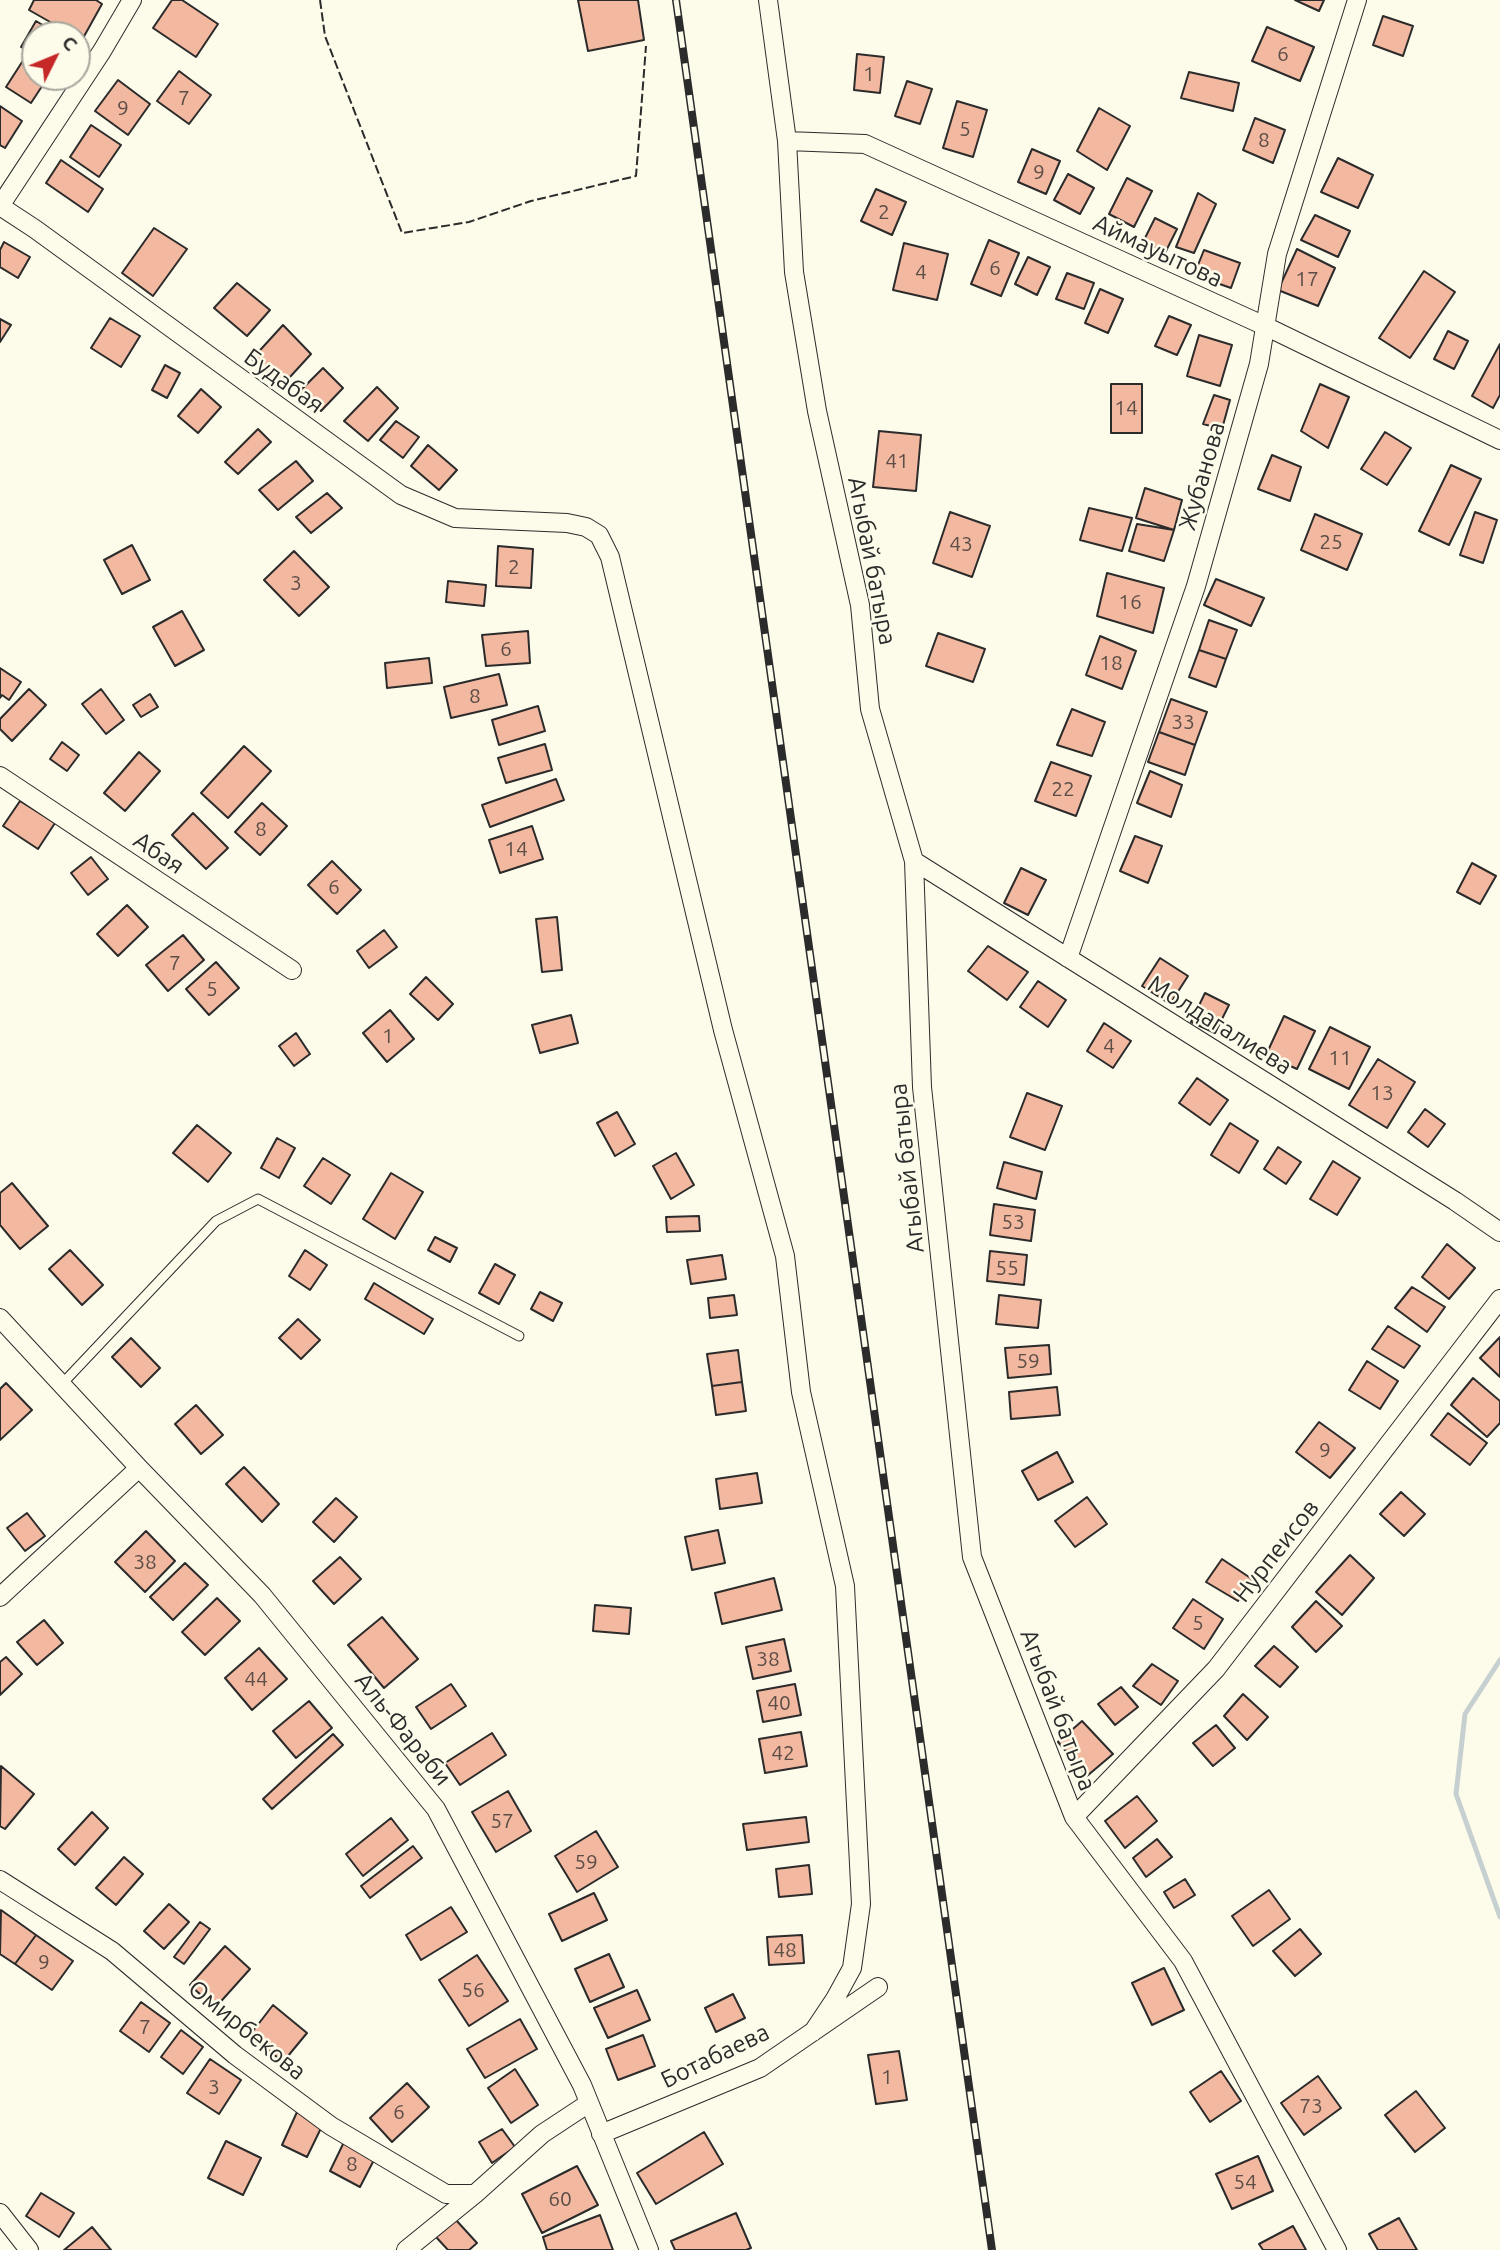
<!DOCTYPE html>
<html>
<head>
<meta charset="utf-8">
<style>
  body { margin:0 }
  #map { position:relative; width:1500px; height:2250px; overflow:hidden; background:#fdfbea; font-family:Ubuntu,sans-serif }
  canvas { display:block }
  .north { position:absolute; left:21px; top:21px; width:70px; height:70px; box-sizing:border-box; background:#fdfbea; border:2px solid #a9a89e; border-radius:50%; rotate:47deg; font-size:19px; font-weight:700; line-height:28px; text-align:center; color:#2b2b2b }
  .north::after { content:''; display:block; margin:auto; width:24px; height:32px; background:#c62828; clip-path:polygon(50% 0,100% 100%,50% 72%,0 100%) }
</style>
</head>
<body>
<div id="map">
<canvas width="1500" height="2250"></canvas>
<div class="north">С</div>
</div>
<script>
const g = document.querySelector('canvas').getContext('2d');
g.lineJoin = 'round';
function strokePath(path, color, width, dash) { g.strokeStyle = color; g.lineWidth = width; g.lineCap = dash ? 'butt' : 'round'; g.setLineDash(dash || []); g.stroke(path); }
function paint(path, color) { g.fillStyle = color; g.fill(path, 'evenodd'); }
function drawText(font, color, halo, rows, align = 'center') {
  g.font = font + ' Ubuntu,sans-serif'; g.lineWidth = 5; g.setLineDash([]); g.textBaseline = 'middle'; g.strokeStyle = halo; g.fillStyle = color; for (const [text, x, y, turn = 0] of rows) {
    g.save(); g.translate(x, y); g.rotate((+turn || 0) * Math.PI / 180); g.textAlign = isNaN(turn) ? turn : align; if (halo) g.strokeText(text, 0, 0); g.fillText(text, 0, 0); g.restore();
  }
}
strokePath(new Path2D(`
  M1500 1660 1465 1714 1456 1794 1500 1917`), '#c7d0d0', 5);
const building = new Path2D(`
  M34 0H96L102 4 82 40 77 35H73L29 10Z
  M172 0H182L218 24 196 57 153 28Z
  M578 0H638L644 40 588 51Z
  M1295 0H1324L1319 11Z
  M1383 16 1413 26 1403 56 1373 45Z
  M36 21 59 35H35V55L21 47Z
  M1267 27 1314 47 1300 81 1252 61Z
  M857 54 884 57 880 93 854 90Z
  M24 59 35 67V77H48L31 103 6 87Z
  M179 71 211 95 189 124 157 101Z
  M1189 72 1239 83 1233 111 1181 98Z
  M118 80 150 104 128 135 95 111Z
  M907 81 932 89 920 124 895 116Z
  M957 101 987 110 973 157 943 148Z
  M0 106 22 121 5 148 0 145Z
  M1099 108 1130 126 1107 170 1077 151Z
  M1255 118 1285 130 1273 163 1243 150Z
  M91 125 121 145 99 177 70 157Z
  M1032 149 1060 161 1046 194 1018 182Z
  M1338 158 1373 175 1358 208 1321 192Z
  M61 160 103 189 88 212 46 183Z
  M1068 174 1094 188 1080 214 1054 200Z
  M1127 178 1152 191 1134 227 1109 214Z
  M876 189 906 202 892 235 861 221Z
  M1198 193 1216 204 1194 253 1176 247Z
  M1315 215 1350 231 1338 257 1301 240Z
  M1155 218 1177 229 1165 253 1143 242Z
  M154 228 187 249 153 296 122 273Z
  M989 240 1019 253 1001 296 971 284Z
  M4 242 30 257 18 278 0 267V250Z
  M904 243 948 254 937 300 893 290Z
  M1297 249 1335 268 1318 306 1278 290Z
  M1204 250 1240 263 1231 288 1194 275Z
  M1028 257 1050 267 1037 295 1015 284Z
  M1424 271 1455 292 1410 358 1379 338Z
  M1067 273 1094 283 1084 309 1056 299Z
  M237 283 270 310 247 336 214 308Z
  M1100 289 1123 299 1108 333 1085 323Z
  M1169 316 1191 325 1177 355 1155 346Z
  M110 318 140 336 121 367 91 348Z
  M0 319 11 325 0 342Z
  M283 325 311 354 279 389 252 359Z
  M1448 331 1468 341 1454 369 1434 359Z
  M1199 335 1232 345 1220 386 1187 376Z
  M1500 344V395L1493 408 1472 396Z
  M165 365 180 373 167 398 152 390Z
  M323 368 343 388 321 411 300 391Z
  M1111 384H1142V433H1111Z
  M1320 384 1349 397 1328 448 1301 431Z
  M377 387 398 408 368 441 344 421Z
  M201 389 221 407 198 433 178 416Z
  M1214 395 1230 400 1222 429 1203 424Z
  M396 421 419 437 403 458 380 440Z
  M258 429 271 442 238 474 225 462Z
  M879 431 921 435 916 491 873 487Z
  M1385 432 1411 448 1387 485 1361 469Z
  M428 445 457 470 439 490 411 466Z
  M1272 455 1301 467 1290 501 1258 489Z
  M296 461 313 481 278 510 259 490Z
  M1451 465 1481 479 1449 545 1419 531Z
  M1145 488 1182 500 1174 530 1136 518Z
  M327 493 342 508 311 533 296 517Z
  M1089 508 1132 518 1122 551 1080 540Z
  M950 512 990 526 972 577 933 563Z
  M1475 512 1497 520 1483 563 1460 555Z
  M1315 514 1362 534 1347 570 1301 550Z
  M1137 524 1174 530 1164 561 1129 551Z
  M132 545 150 580 122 594 104 560Z
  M498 546 533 549 531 588 496 586Z
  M294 551 329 587 299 616 264 580Z
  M1107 573 1164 588 1153 633 1097 616Z
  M1216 579 1264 598 1251 626 1204 605Z
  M448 581 486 585 484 606 446 602Z
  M182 611 204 650 175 666 153 627Z
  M1209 620 1237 630 1226 659 1199 650Z
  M528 631 530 663 486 666 482 635Z
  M938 633 985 649 973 682 926 666Z
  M1100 636 1136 651 1122 689 1086 675Z
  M1199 650 1226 659 1216 687 1189 677Z
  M429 658 432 683 387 688 385 663Z
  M0 668 21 682 9 700 2 695 0 698Z
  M499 674 507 705 451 718 444 687Z
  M29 689 46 705 12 741 0 729V719Z
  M101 689 124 720 106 734 82 704Z
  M150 694 158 707 141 717 133 705Z
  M1171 699 1207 712 1195 745 1159 732Z
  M538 706 545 731 499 745 492 720Z
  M1072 709 1105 722 1092 756 1057 745Z
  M1159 732 1195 745 1185 775 1148 762Z
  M62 742 79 755 67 771 50 759Z
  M545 744 552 770 506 783 498 758Z
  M244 746 271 771 228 818 201 793Z
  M139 752 160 771 125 811 104 793Z
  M1051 762 1091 776 1076 816 1035 801Z
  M1150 771 1182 785 1171 817 1137 803Z
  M556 779 564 800 490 827 482 805Z
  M20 801 55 823 38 849 3 826Z
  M262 803 287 826 260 855 235 832Z
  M193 813 228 848 206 869 172 835Z
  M532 826 543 859 500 873 489 840Z
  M1135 836 1162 846 1148 883 1120 871Z
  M91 857 108 879 88 895 71 873Z
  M332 861 361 890 337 914 308 885Z
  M1472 863 1496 876 1480 904 1457 892Z
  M1021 868 1046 880 1028 915 1004 903Z
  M127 905 148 927 118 956 97 934Z
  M557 917 562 970 542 972 536 919Z
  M384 930 397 947 369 968 357 951Z
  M183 935 204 960 168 991 146 965Z
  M988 946 1028 972 1007 1000 968 971Z
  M1160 958 1188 976 1170 1004 1142 986Z
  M216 962 239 988 209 1015 186 989Z
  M426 977 453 1004 438 1020 410 994Z
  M1038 981 1066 1000 1048 1027 1020 1007Z
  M1205 993 1229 1005 1215 1033 1191 1022Z
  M390 1010 414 1039 387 1062 363 1033Z
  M571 1015 578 1043 540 1053 532 1025Z
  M1284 1016 1315 1031 1297 1069 1266 1055Z
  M1104 1023 1131 1041 1113 1068 1087 1051Z
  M1330 1027 1370 1047 1349 1089 1309 1069Z
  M296 1033 310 1054 294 1066 279 1046Z
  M1378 1059 1415 1082 1387 1128 1349 1105Z
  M1197 1078 1228 1100 1210 1125 1179 1103Z
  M1027 1093 1062 1106 1045 1150 1010 1137Z
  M1425 1109 1445 1124 1428 1147 1408 1132Z
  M617 1112 635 1144 615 1156 597 1123Z
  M1230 1123 1258 1141 1239 1173 1211 1155Z
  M197 1125 231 1153 208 1182 173 1153Z
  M277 1138 295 1148 279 1178 261 1168Z
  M1278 1147 1301 1162 1286 1184 1264 1169Z
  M676 1153 694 1185 671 1199 653 1166Z
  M323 1158 350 1175 331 1204 304 1186Z
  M1333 1161 1360 1178 1337 1215 1310 1199Z
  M1004 1162 1042 1172 1036 1199 997 1188Z
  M391 1173 423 1192 395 1239 363 1219Z
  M12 1183 48 1226 20 1249 0 1225V1193Z
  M994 1204 1035 1210 1031 1241 990 1235Z
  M699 1216 700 1231 667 1232 666 1217Z
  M435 1237 457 1248 450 1262 428 1250Z
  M1447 1244 1475 1268 1449 1299 1422 1277Z
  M70 1250 103 1285 82 1305 49 1269Z
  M305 1250 327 1265 310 1290 289 1276Z
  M990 1251 1027 1255 1024 1285 987 1281Z
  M722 1255 726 1279 691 1284 687 1260Z
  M495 1264 515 1275 499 1304 479 1293Z
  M374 1283 433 1319 424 1334 365 1299Z
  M1412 1287 1445 1307 1427 1332 1395 1308Z
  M540 1292 562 1303 553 1321 531 1309Z
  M734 1295 737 1315 710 1318 708 1298Z
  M999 1295 1041 1300 1038 1328 996 1324Z
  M298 1319 320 1340 301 1359 279 1338Z
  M1388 1326 1420 1346 1404 1368 1372 1349Z
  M1500 1337V1377L1480 1358Z
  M131 1338 160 1368 141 1387 112 1357Z
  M1049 1345 1051 1374 1008 1378 1005 1348Z
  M738 1350 742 1382 712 1386 707 1354Z
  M1367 1361 1398 1381 1380 1409 1349 1390Z
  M1473 1378 1500 1401V1423L1487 1437 1451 1405Z
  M742 1382 746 1411 716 1415 712 1386Z
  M6 1383 32 1410 0 1440V1389Z
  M1057 1387 1060 1415 1011 1419 1009 1392Z
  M196 1405 223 1435 201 1454 175 1424Z
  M1448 1413 1487 1443 1470 1465 1431 1435Z
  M1319 1422 1355 1448 1330 1478 1296 1452Z
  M1057 1452 1073 1482 1038 1500 1022 1471Z
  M244 1467 279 1504 262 1522 226 1484Z
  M757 1473 762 1503 720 1509 716 1479Z
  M1401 1492 1425 1514 1404 1536 1380 1514Z
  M1087 1497 1107 1524 1075 1547 1055 1521Z
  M336 1498 357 1517 334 1542 313 1522Z
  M27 1513 45 1536 25 1551 7 1528Z
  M718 1530 725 1563 692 1570 685 1537Z
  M146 1531 175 1561 145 1592 115 1562Z
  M1350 1555 1374 1578 1342 1615 1316 1592Z
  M340 1557 361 1579 334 1604 313 1581Z
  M1222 1559 1252 1579 1238 1601 1206 1582Z
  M185 1563 208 1585 173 1620 150 1597Z
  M774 1578 782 1610 722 1624 715 1593Z
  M217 1598 240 1621 205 1655 182 1632Z
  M1193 1599 1223 1619 1204 1649 1173 1628Z
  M1316 1601 1342 1626 1316 1652 1292 1627Z
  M595 1605 631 1608 629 1634 593 1631Z
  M382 1617 418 1659 384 1688 348 1645Z
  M44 1620 63 1643 37 1665 17 1642Z
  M784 1639 791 1671 753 1679 746 1647Z
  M1274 1646 1298 1667 1280 1687 1255 1666Z
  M259 1648 287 1679 252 1710 225 1678Z
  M6 1657 22 1674 0 1695V1662Z
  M1152 1664 1178 1681 1161 1705 1133 1686Z
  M451 1684 466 1706 431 1729 416 1707Z
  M795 1684 801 1715 763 1722 757 1691Z
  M1121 1687 1138 1707 1115 1725 1098 1704Z
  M1243 1694 1268 1717 1247 1740 1224 1716Z
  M309 1701 332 1728 296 1758 273 1731Z
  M1082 1721 1113 1754 1087 1776 1058 1742Z
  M1216 1725 1235 1748 1213 1766 1193 1743Z
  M801 1732 807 1766 765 1773 759 1739Z
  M492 1733 506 1755 460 1785 445 1763Z
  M333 1734 343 1745 272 1809 263 1799Z
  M1 1766 34 1794 5 1829 0 1826Z
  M508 1791 531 1831 496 1852 472 1812Z
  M1137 1796 1157 1821 1125 1848 1105 1821Z
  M92 1812 108 1828 75 1865 58 1849Z
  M806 1817 809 1842 747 1850 743 1824Z
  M391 1818 408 1840 363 1876 346 1854Z
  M596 1831 618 1867 577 1892 555 1856Z
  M1157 1839 1172 1857 1146 1877 1133 1858Z
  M413 1846 422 1858 370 1898 361 1886Z
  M124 1857 143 1874 116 1905 96 1888Z
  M809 1865 812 1894 779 1897 776 1869Z
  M1185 1879 1195 1895 1174 1908 1164 1892Z
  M1269 1890 1290 1919 1253 1946 1232 1916Z
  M594 1893 607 1920 562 1941 549 1914Z
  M169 1904 189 1922 164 1949 144 1931Z
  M451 1907 467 1932 421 1960 406 1935Z
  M1 1910 36 1935 15 1964 0 1954Z
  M200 1922 210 1929 184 1964 174 1957Z
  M1300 1929 1321 1954 1295 1976 1273 1951Z
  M36 1935 73 1961 52 1990 15 1964Z
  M802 1935 804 1963 769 1965 767 1937Z
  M225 1946 250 1969 215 2008 190 1985Z
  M609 1954 624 1987 590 2002 575 1969Z
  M477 1955 508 2001 469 2026 439 1980Z
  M1164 1968 1184 2010 1152 2025 1132 1983Z
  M637 1990 650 2020 608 2038 594 2008Z
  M733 1994 745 2018 716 2032 705 2008Z
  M141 2002 170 2023 149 2052 120 2031Z
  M273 2005 307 2033 283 2062 250 2035Z
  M520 2019 537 2049 485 2078 467 2049Z
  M181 2030 203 2047 183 2074 161 2057Z
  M643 2035 655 2066 618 2080 606 2049Z
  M899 2051 907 2100 876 2104 868 2055Z
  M210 2059 241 2080 219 2114 187 2093Z
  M515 2069 538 2105 511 2123 488 2088Z
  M1221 2071 1241 2101 1210 2122 1190 2092Z
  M1318 2076 1341 2108 1304 2135 1281 2103Z
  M407 2083 429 2107 392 2142 370 2118Z
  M1416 2091 1445 2128 1415 2152 1385 2115Z
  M297 2112 323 2124 307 2157 282 2145Z
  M502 2129 515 2147 492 2163 479 2142Z
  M704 2132 723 2164 656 2204 637 2173Z
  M226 2141 261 2158 243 2195 208 2178Z
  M344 2142 375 2158 360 2187 330 2171Z
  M1258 2156 1273 2191 1232 2209 1216 2174Z
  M577 2166 598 2205 542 2233 522 2194Z
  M41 2193 74 2213 59 2237 26 2216Z
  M736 2213 751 2248 746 2250H675L671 2241Z
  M600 2215 613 2250H547L543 2237Z
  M1399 2218 1417 2250H1378L1369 2234Z
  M456 2220 477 2243 469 2250H448L436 2237Z
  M1293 2226 1306 2250H1263L1259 2244Z
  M92 2227 111 2250H64Z`);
paint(building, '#f2b8a0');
strokePath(building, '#2b2b2b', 2);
const service = new Path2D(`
  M62 1384 216 1221 258 1199 519 1336`);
const minor = new Path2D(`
  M768 0 787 141 794 272 817 411 860 605 870 709 914 861 922 1087 972 1557 1074 1817 1183 1961 1337 2250
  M787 141 865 144 1265 326 1500 440
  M0 206 35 229 401 495 455 518 567 523 586 527 599 535 610 557 723 1030 785 1256 801 1392 845 1586 861 1904 852 1968 835 1999 813 2032
  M0 206 102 51 132 0
  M0 776 292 970
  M914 861 1455 1201 1500 1232
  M1068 958 1196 586 1259 364 1277 254 1357 0
  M0 1318 139 1468 262 1595 436 1809 582 2085 649 2250
  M0 1597 139 1468
  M1074 1817 1216 1669 1500 1299
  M0 1880 112 1951 235 2055 331 2126 446 2194H475
  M601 2134 760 2068 878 1987
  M0 2213 29 2250
  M406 2250 475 2194 542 2134 589 2103`);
strokePath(service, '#2b2b2b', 11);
strokePath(minor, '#2b2b2b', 20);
strokePath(service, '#fdfbea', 9);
strokePath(minor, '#fdfbea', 18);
const rail = new Path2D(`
  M676 0 992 2250`);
strokePath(rail, '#2b2b2b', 8);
strokePath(rail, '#fdfbea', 5, [16]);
strokePath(new Path2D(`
  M320 0 325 36 402 233 469 222 531 201 636 176 646 46`), '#2b2b2b', 2, [9, 3.5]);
drawText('21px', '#5d4e48', null, [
  ["6",1283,54],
  ["1",869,74],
  ["7",184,98],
  ["9",123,108],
  ["5",965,129],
  ["8",1264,140],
  ["9",1039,172],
  ["2",884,212],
  ["6",995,268],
  ["4",921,272],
  ["17",1307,279],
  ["14",1126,408],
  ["41",897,461],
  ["25",1331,542],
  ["43",961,544],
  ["2",514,567],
  ["3",296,583],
  ["16",1130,602],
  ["6",506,649],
  ["18",1111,663],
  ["8",475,696],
  ["33",1183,722],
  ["22",1063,789],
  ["8",261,829],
  ["14",516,849],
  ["6",334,887],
  ["7",175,963],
  ["5",212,989],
  ["1",388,1036],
  ["4",1109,1046],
  ["11",1340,1058],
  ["13",1382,1093],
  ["53",1013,1222],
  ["55",1007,1268],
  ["59",1028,1361],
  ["9",1325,1450],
  ["38",145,1562],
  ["5",1198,1623],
  ["38",768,1659],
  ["44",256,1679],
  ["40",779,1703],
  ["42",783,1753],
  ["57",502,1821],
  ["59",586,1862],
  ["48",785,1950],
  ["9",44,1962],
  ["56",473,1990],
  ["7",145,2027],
  ["1",887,2077],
  ["3",214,2087],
  ["73",1311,2106],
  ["6",399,2112],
  ["8",352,2164],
  ["54",1245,2182],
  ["60",560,2199]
]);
drawText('24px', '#2b2b2b', '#fdfbea', [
  ["Аймауытова",1158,251,25],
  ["Будабая",284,381,36],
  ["Жубанова",1202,476,-74],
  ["Агыбай батыра",872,561,79],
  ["Абая",159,853,34],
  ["Молдагалиева",1220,1025,32],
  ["Агыбай батыра",907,1168,-96],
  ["Нурпеисов",1276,1551,-52],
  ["Агыбай батыра",1058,1710,69],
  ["Аль-Фараби",403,1729,51],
  ["Омирбекова",247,2030,39],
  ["Ботабаева",715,2056,-26]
]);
</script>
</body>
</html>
